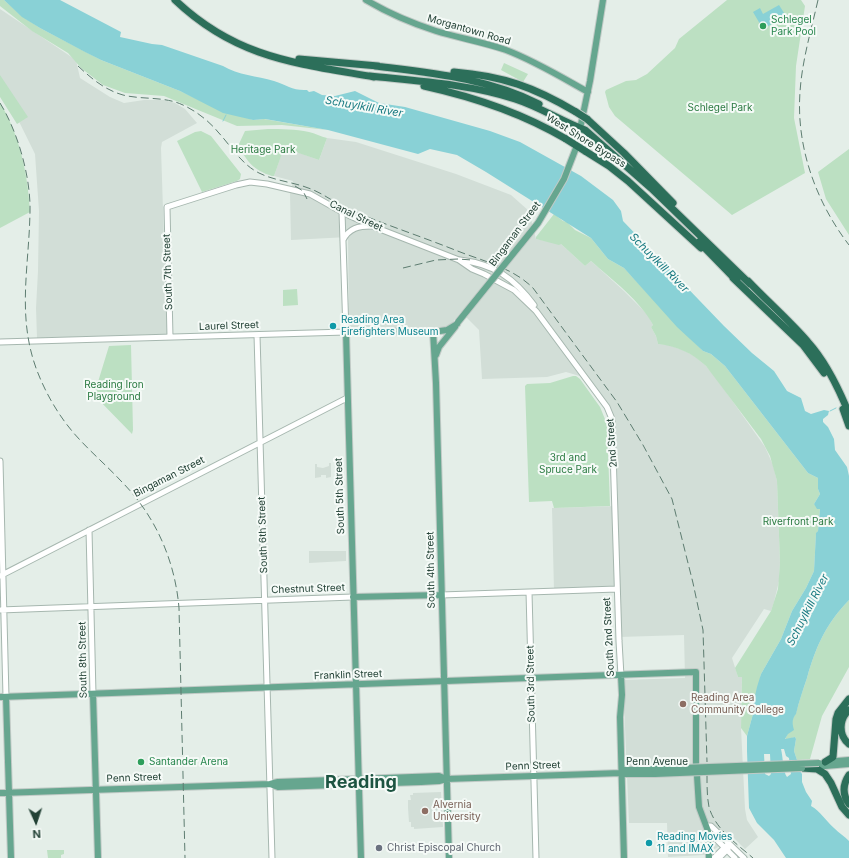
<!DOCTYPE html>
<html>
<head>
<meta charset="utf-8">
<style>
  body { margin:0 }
  #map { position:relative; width:849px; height:858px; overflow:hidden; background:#e4eee8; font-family:Inter,sans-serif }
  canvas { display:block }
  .north { position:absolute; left:16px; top:802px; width:40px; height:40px; -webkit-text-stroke:3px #f5faf7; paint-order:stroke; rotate:177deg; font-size:11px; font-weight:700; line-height:16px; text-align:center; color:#224135 }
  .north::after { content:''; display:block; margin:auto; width:14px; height:18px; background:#224135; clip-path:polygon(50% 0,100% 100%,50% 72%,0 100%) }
</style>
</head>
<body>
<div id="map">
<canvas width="849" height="858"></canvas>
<div class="north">N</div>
</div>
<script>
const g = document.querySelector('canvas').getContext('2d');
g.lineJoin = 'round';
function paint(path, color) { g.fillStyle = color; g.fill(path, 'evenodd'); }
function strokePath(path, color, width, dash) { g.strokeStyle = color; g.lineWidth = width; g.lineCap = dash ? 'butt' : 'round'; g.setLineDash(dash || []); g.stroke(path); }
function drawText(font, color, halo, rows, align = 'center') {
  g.font = font + ' Inter,sans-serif'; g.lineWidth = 4; g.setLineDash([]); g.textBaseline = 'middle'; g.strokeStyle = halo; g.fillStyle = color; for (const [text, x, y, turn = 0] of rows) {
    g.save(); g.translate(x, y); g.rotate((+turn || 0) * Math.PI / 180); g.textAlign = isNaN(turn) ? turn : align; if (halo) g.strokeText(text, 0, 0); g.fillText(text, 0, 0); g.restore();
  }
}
paint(new Path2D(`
  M0 9 76 60 80 78 110 97 124 103 144 100H164L175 103 185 109 197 123 162 142 161 148 167 334 37 338 36 308 38 271 39 211 35 154 0 83Z
  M327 138 356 142 456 174 511 195 529 211 536 239 561 244 585 266 591 261 624 291 648 315 653 325 651 327 656 336 658 344 669 345 683 350 696 357 706 366 714 375 765 447 773 465 777 481 780 563 779 581 774 602 771 611 764 609 732 658 738 677H742L741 728 745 809 747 820 758 837 745 849 734 838 704 855 668 857 667 823H629L623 680 685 678 684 635 619 637 617 589 554 591 552 508 618 506 616 429 614 417 608 406 590 379 566 372 547 377 482 379 479 330 461 312 452 323 442 328H349L348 237 291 240 290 194 293 181 274 176 284 147 319 160Z
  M329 463H331V477L326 478V475H321V477L315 478V464H317V467L323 468 329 466Z
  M309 551H346V561L309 563Z
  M441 792 443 827 414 829V827H411V822H409L408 808V800H411L410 795H413V793Z`), '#d2ded7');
paint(new Path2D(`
  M0 0H4L22 16 40 28 101 60 180 91 201 101 253 120 264 119 328 130 282 125 237 126 164 96 125 93 103 85 81 68 68 53 32 31 0 6Z
  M727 0H801L805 6 796 66 794 118 805 173 732 215 615 116 609 107 605 92 606 90 626 81 636 80 647 74 675 48 679 39Z
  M504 63 528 74 523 82 501 70Z
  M0 75 28 117 17 124 0 97Z
  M0 103C20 135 28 175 30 212L0 228Z
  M268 129C282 129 295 129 309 132 315 133 321 137 327 138L319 160 284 148 274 176H272C253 170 248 162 238 146L245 131Z
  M201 131 211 136 241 174 240 179 237 181 202 192 177 141 195 132Z
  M849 149V235L826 199 818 172Z
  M554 214 563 221 567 222 575 230 591 238 608 259 624 268 652 298 703 351 711 354 725 366 808 473 818 478V489L820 494 814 504 820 509 818 531 816 534 814 571 806 588 792 611 781 639 761 674 753 714 747 736 741 728 742 677H738L735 668 771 611 778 589 780 563 777 481 770 456 761 439 706 366C692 353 677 346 658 344L656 336 651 327 653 325C640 300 612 280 591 261L585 266 561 244 559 245 536 239V237Z
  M297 289 298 305 283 306V290Z
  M131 345 133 430 132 434 94 395 109 346Z
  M573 376H576L580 379 600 407 607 424 610 506 554 508 552 501 529 502 525 386 527 384 550 383Z
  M849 600V667L822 716 810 759 797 760 794 751 796 739 795 737 785 740C789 731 791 721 796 713 799 701 803 690 807 678 816 646 826 624 849 600Z
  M47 850H64V854L61 855V858H48Z`), '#bce0c2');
paint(new Path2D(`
  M4 0H60L121 32 120 37 152 44 162 45 223 66C238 75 257 76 274 81 287 85 293 91 307 90L309 92 314 91 322 95 335 96 355 91 379 103 405 107 490 131 520 142 581 176 613 200 621 211 623 221 724 326 752 353 774 371 787 391 801 398 805 411 811 414 824 410 829 411 828 415 823 419V422L828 427 834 439 835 450 847 467 849 476V600C826 624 816 646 807 678 803 690 799 701 796 714 792 719 792 723 794 730L788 734 785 739 795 737 796 739 794 751 797 760 796 765 802 774V782L806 792 812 801 811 806C820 811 826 821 834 828 839 833 844 836 849 841V858H786L774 840 757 823 749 808 747 751V736L753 714 752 709 757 687 761 674 781 639 792 611 806 588 814 571 816 533 818 531 820 509H817L814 504 820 494 818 489V478L808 473 725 366 711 354 703 351 677 327 624 268 608 259 591 238 486 172 457 155 430 149 418 154 328 130 265 119 253 120 223 113 180 91 101 60 85 52 40 28 22 17ZM781 749H784L786 756 789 758 791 774 787 777C783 772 783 757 781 749ZM764 754H770L771 774 769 776 765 774Z
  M779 5 786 16 763 29 753 12 760 8 763 14Z`), '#89d1d6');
strokePath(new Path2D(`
  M223 121 226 115
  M830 411 836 408`), '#89d1d6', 1);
const minor = new Path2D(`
  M343 240C349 228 359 226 371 226
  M460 260C494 264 514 278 534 305
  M257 335 272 858
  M170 337 167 207 236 185 250 182 267 184 310 194 342 212 372 226 459 260 472 269 484 274 514 290 536 311 607 407 612 419 619 641 621 676
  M0 342 346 332 342 212
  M0 461 6 697
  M89 530 93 694
  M0 576 347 398
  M529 592 536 858
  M441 595 617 589
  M0 610 353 597
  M707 826H711L744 858
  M708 831 735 858
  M714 858 726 846
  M719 858 728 849`);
const major = new Path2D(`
  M366 0C388 13 411 23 436 31 459 38 483 42 506 50 535 61 561 77 588 92
  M576 148 590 81 603 0
  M433 331 436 383 449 858
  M436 355 439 347 455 327
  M353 597 441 595
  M621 676 622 695 620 717 624 858
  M93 694 98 858
  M0 697 696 672V763
  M6 697 11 858
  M825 762 849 760
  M813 767 849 764
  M621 773 625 770 654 769
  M697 776 699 807 708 831 709 858
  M270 784 278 787 421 782 439 781 446 779 621 773 626 774H655
  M0 793 270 784 278 782 439 776 446 779
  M361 858 346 332 440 331 447 330 457 324`);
const highway = new Path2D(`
  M175 0C236 58 295 63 374 77
  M299 59 378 66
  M375 66C431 73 488 78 539 104
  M454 72C503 76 534 87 576 112
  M370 76C418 81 469 84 515 99 540 107 561 121 585 130L651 188 750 284
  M424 86C474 97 522 113 566 139
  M587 119 624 153 673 203
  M585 151 609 166 628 181 701 248
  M699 242 737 281
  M733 278 803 345 824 373
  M748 281C768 302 790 321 808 342 826 362 839 389 849 414
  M843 409 849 426
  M849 710C839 719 838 735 849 744
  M825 762 833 757 836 719 838 713 849 699
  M802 768 817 769 825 774 831 783 842 807 849 815
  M849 775C843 784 842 794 849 804`);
strokePath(minor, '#a6b7af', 7);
strokePath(major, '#c1cac6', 8);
strokePath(highway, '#c1cac6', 9);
strokePath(minor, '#fff', 5);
strokePath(major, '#66a68f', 6);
strokePath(highway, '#2c6f5a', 7);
strokePath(new Path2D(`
  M818 0C811 31 802 61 800 92 796 147 816 202 849 245
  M78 66C92 79 105 90 123 95 143 100 164 96 183 105 196 111 209 121 218 132 231 146 241 164 259 173 275 181 294 182 311 189 324 194 335 203 348 209 383 224 420 236 455 250 482 261 512 267 533 288L617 402 643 445 672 499 693 583 703 630 707 762
  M0 103C18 132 31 178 30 212 29 267 17 315 36 368 46 395 61 420 80 440 93 454 108 467 121 481 155 515 175 560 179 608L185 858
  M295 186 303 191 307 199
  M403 268 436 260 458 259 472 260
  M707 775C707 786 707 797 709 807 715 829 737 844 753 858`), '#5d7c70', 1, [8, 4]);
const majorBridge = new Path2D(`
  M458 322 538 223 564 179 576 148
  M654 769 819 763
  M655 774 802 768`);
const highwayBridge = new Path2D(`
  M576 112 587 119
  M566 139 585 151`);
strokePath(majorBridge, '#c1cac6', 8, []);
strokePath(highwayBridge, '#c1cac6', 9, []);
strokePath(majorBridge, '#66a68f', 6);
strokePath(highwayBridge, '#2c6f5a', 7);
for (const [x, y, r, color] of [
  [763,26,4,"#2e9e5b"],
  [333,326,4,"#0f9aa8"],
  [683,704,4,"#8d6e63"],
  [141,762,4,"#2e9e5b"],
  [425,811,4,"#8d6e63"],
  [649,843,4,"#0f9aa8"],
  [379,848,4,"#6b7280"]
]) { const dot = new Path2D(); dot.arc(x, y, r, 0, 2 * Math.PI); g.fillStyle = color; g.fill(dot); strokePath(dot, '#f5faf7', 1.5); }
drawText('10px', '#27864d', '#f5faf7', [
  ["Schlegel",771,20],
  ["Park Pool",771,32],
  ["Santander Arena",149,762]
], 'left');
drawText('10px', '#224135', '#f5faf7', [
  ["Morgantown Road",469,30,16],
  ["West Shore Bypass",586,141,32],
  ["Canal Street",356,216,26],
  ["Bingaman Street",515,234,-53],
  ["South 7th Street",168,272,-92],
  ["Laurel Street",229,326,-2],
  ["2nd Street",612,443,-94],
  ["Bingaman Street",169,477,-27],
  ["South 5th Street",340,496,-92],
  ["South 6th Street",263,535,-92],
  ["South 4th Street",431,570,-91],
  ["Chestnut Street",308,589,-2],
  ["South 2nd Street",609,637,-93],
  ["South 8th Street",83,660,-91],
  ["Franklin Street",348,675,-2],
  ["South 3rd Street",531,684,-91],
  ["Penn Avenue",657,762],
  ["Penn Street",533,766,-2],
  ["Penn Street",134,778,-2]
]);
drawText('10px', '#2a7a41', '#f5faf7', [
  ["Schlegel Park",720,108],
  ["Heritage Park",263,150],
  ["Reading Iron",114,385],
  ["Playground",114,397],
  ["3rd and",568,458],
  ["Spruce Park",568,470],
  ["Riverfront Park",798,522]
]);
drawText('10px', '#0d838f', '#f5faf7', [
  ["Reading Area",341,320],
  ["Firefighters Museum",341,332],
  ["Reading Movies",657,837],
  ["11 and IMAX",657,849]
], 'left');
drawText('10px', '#785e54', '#f5faf7', [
  ["Reading Area",691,698],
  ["Community College",691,710],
  ["Alvernia",433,805],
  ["University",433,817]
], 'left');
drawText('10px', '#5b616d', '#f5faf7', [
  ["Christ Episcopal Church",387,848]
], 'left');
drawText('italic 11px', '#187a81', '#f5faf7', [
  ["Schuylkill River",364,107,10],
  ["Schuylkill River",659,263,45],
  ["Schuylkill River",808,610,-63]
]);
drawText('bold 18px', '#1c5441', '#f5faf7', [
  ["Reading",361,783]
]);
</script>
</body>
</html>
